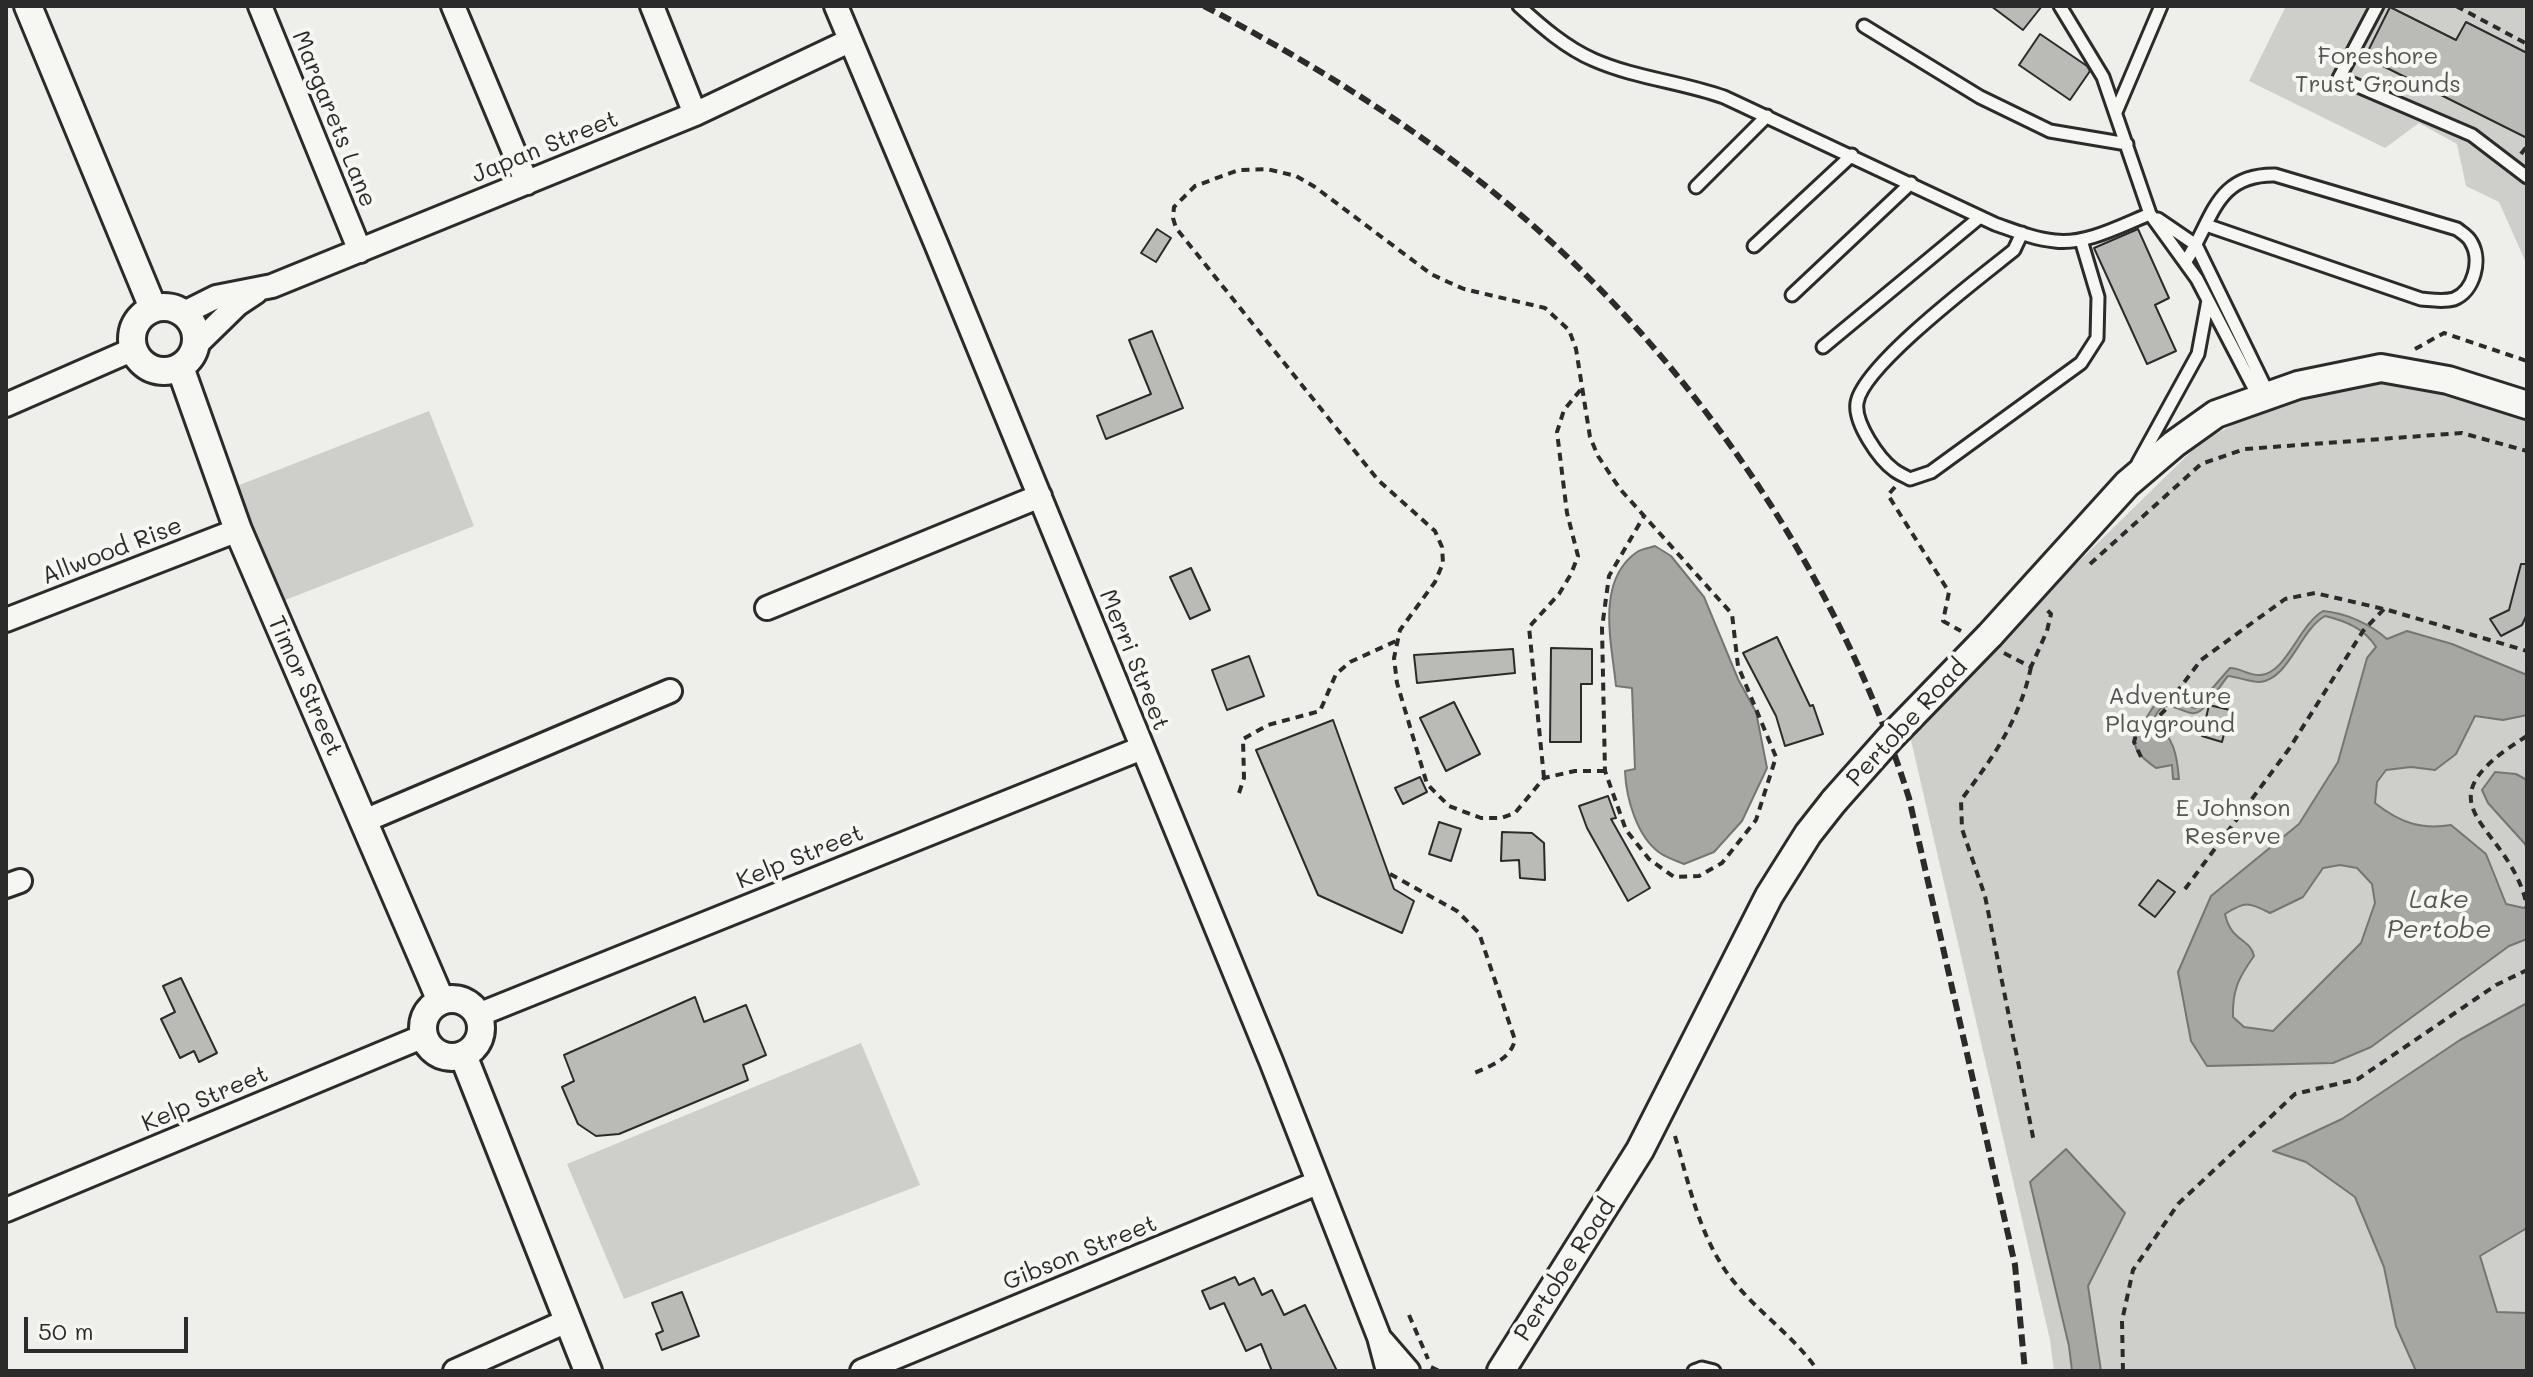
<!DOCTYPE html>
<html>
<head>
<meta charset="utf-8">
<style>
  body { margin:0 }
  #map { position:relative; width:2533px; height:1377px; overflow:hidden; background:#eeeeea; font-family:Mali,sans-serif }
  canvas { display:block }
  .frame { position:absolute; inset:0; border:8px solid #2b2b2b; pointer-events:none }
  .scale { position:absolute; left:24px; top:1317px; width:164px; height:36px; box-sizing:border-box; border:4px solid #2b2b2b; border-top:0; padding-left:10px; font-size:24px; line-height:28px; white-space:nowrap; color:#2b2b2b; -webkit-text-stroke:6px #f6f6f2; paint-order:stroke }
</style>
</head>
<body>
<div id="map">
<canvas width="2533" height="1377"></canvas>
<div class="frame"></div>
<div class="scale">50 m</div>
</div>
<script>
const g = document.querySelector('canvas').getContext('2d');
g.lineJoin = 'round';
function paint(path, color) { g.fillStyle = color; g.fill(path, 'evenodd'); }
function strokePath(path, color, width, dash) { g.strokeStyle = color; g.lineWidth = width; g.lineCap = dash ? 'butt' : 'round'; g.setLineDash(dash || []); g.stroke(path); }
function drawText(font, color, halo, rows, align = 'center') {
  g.font = font + ' Mali,sans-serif'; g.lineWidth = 8; g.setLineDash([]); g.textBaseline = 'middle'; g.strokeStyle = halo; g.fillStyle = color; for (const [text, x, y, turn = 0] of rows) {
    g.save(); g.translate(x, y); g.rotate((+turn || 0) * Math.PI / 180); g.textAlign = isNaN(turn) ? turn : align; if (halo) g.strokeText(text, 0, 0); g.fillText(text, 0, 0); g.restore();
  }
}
paint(new Path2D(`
  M2286 6H2527V265L2499 202 2466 186 2457 144 2419 123 2385 148 2249 81Z
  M2335 370 2527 396V1371H2054L2050 1340 1910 736 2016 623 2201 442Z
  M429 411 474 526 270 606 224 491Z
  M861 1043 920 1185 624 1299 567 1164Z`), '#cececa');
const water = new Path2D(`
  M1655 546 1671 556 1704 597 1738 679 1756 712 1767 768 1742 821 1714 852 1684 864C1677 861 1667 858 1660 853 1637 837 1626 798 1625 771L1635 769 1632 688 1616 686C1612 644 1595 581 1637 552 1641 549 1650 548 1655 546Z
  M2323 611C2346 613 2370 624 2387 639L2407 631 2452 644 2527 675V715L2503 720 2475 716 2456 754 2435 770 2411 767 2386 770 2377 782 2375 803C2399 822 2420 830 2451 825L2486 854 2506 904 2524 908 2527 905V939L2509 946 2371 1047 2333 1063 2207 1066 2191 1041 2178 972 2211 896 2299 824 2338 762 2367 658 2376 647C2365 629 2346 621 2325 616 2300 630 2289 679 2260 682 2250 682 2238 677 2228 676 2221 684 2208 706 2200 711 2186 722 2164 687 2153 722 2174 736 2177 755 2179 779H2173L2172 765 2156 768C2139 756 2127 746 2141 726 2149 716 2150 708 2160 700L2173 701 2195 708 2230 668C2241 668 2248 676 2261 675 2287 672 2299 625 2323 611ZM2340 865 2357 868 2372 884 2375 903 2361 943 2273 1031 2244 1027 2233 1017C2232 990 2239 977 2254 956 2250 938 2231 942 2225 914 2245 901 2249 902 2270 913L2303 897 2323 868Z
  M2495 772 2516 774 2527 780V849L2525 844 2488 803 2482 790Z
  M2527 1003V1228L2480 1256 2497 1312 2527 1313V1371H2416L2396 1326 2384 1267 2355 1197 2306 1162 2273 1151 2342 1119 2460 1040Z
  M2066 1149 2125 1213 2088 1286 2101 1371H2072L2069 1346 2030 1182Z`);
paint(water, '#a6a6a3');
strokePath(water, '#757573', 2);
const building = new Path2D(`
  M1991 6H2042L2023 30Z
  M2390 7 2456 40 2466 22 2527 53V138L2365 57Z
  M2040 34 2087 66 2090 71 2070 100 2019 65Z
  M1157 229 1171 238 1156 262 1141 253Z
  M2138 229 2169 298 2155 305 2176 351 2147 364 2094 248Z
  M1152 331 1183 408 1106 439 1097 416 1151 394 1129 340Z
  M2521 564H2527V614L2522 625 2501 636 2490 619 2509 610Z
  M1191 568 1210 610 1190 619 1170 577Z
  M1777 637 1810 706 1813 705 1823 734 1785 746 1776 716 1743 653Z
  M1551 648 1592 649V684H1581V742H1550Z
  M1513 649 1515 673 1417 683 1414 655Z
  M1249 656 1264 696 1227 710 1212 670Z
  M1454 702 1480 754 1446 771 1420 718Z
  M2209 705 2230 710 2222 742 2202 736Z
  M1333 720 1394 889 1414 901 1402 933 1318 895 1256 750Z
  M1420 777 1427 792 1403 804 1395 788Z
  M1608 796 1616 818 1611 819 1650 888 1628 901 1587 828 1579 806Z
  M1439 822 1461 829 1451 861 1429 854Z
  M1502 832 1532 833 1544 843 1545 880 1520 878 1519 860 1501 861Z
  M2158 880 2175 892 2155 917 2139 905Z
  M181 978 217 1053 199 1062 194 1051 180 1058 161 1019 175 1012 163 986Z
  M695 997 704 1022 746 1005 766 1055 743 1065 748 1080 619 1134 596 1136 578 1124 562 1087 574 1081 564 1055Z
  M1235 1277 1239 1285 1254 1278 1262 1295 1272 1290 1284 1315 1305 1305 1337 1371H1272L1261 1344 1246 1351 1224 1303 1210 1309 1202 1291Z
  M682 1292 699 1336 662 1350 656 1334 663 1331 652 1303Z`);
paint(building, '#babab7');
strokePath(building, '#2b2b2b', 2);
const service = new Path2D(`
  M1519 6C1541 26 1566 48 1594 60 1635 78 1682 82 1724 97L1995 224C2015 231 2034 239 2055 241 2086 245 2122 225 2150 214
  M2060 6 2103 77 2150 214 2197 279 2259 398
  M2377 6 2339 78 2472 135 2527 177
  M1864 26 1980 97 2050 131 2127 144
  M2116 112 2161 6
  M1696 187 1767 116
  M2158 219 2196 245 2269 395
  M2022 233 2014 250C1982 276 1862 366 1857 403 1854 423 1879 459 1894 470 1899 474 1905 476 1910 479L1931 472 2081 363 2097 338 2098 297 2081 240
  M1754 246 1852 155
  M2186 261C2213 220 2215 174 2275 175L2457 229C2462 233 2468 236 2471 242 2482 260 2474 291 2454 299 2443 302 2433 300 2421 299L2206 225
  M1792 295 1911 183
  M1823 347 1980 217
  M2138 463 2198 354 2208 300
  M1694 1371 1702 1368 1714 1371`);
const minor = new Path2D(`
  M260 6 360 251
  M453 6 527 183
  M652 6 695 114
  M836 6 937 246 1271 1061 1379 1337 1388 1371
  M184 313 216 297 272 286 695 114 849 41
  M196 345 238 304 256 292
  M6 405 134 349
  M767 608 1040 496
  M6 620 238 530
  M364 821 670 691
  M6 886 20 881
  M478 1015 1142 748
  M6 1210 424 1036
  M1382 1341 1408 1371
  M455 1371 567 1321
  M862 1371 1317 1183`);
const tertiary = new Path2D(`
  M28 6 153 308
  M132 339a32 32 0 1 1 64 0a32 32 0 1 1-64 0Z
  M180 367 238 530 441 1001
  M1990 635 2127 484 2174 444 2216 414 2298 385 2381 368 2448 380 2527 405
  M423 1028a29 29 0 1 1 58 0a29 29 0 1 1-58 0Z
  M463 1055 588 1371
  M1501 1371 1640 1150 1769 896 1808 834 1834 801`);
strokePath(service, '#2b2b2b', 17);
strokePath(minor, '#2b2b2b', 28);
strokePath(tertiary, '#2b2b2b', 32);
strokePath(new Path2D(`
  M2456 6 2527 44
  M2521 154 2527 146
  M2415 349 2444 333 2527 361
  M1895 487 1888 495 1949 592 1943 621 1961 631
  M2090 564 2201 464 2245 449 2462 433 2527 451
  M2004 653 2031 667 2047 631 2051 614 2045 608
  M2031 667C2020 719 1993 758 1961 800L1962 829 1985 896 2034 1142
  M2527 736C2410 808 2509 821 2527 906
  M2141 757 2134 742 2137 731 2153 722 2170 705V701L2201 660 2285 599 2315 593 2388 610 2527 651
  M1605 771H1575L1544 778 1515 813 1501 818H1481L1449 806 1427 784 1397 683 1394 658 1400 630 1435 582 1443 563 1442 547 1435 531 1378 480 1176 228 1173 218 1174 207 1195 186 1239 170 1267 169 1296 176 1315 187 1431 274 1448 282 1464 289 1545 308 1569 330 1576 349 1590 437 1598 456 1620 489 1654 527 1732 614 1738 666 1776 757 1756 820 1722 863 1699 876 1674 877 1649 859 1626 830 1605 771 1602 628 1609 576 1644 516
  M1544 778 1529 627 1559 594 1571 574 1578 556 1567 513 1557 432 1564 410 1582 388
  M1239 793 1244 778 1243 739 1268 725 1320 711 1336 674 1350 662 1396 641
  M1390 874 1457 911 1479 933 1515 1040C1510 1060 1490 1066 1472 1074
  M2185 889 2289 749 2363 631 2384 609
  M1675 1136C1688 1181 1698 1230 1725 1270 1751 1308 1792 1333 1818 1371
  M1409 1315 1428 1359
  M1431 1367 1439 1371
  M2123 1371 2122 1321 2133 1270 2178 1204 2295 1094 2358 1079 2496 985 2527 970`), '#2b2b2b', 4, [8, 6]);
strokePath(service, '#f6f6f2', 11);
strokePath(minor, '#f6f6f2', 22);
strokePath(tertiary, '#f6f6f2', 26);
strokePath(new Path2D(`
  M1204 6C1310 62 1411 124 1503 200 1686 350 1838 572 1909 798L2015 1265 2025 1371`), '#2b2b2b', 6, [12, 6]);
const tertiaryBridge = new Path2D(`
  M1834 801 1890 738 1990 635`);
strokePath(tertiaryBridge, '#2b2b2b', 32, []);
strokePath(tertiaryBridge, '#f6f6f2', 26);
drawText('24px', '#545453', '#f6f6f2', [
  ["Foreshore",2378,57],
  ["Trust Grounds",2378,85],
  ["Adventure",2170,697],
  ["Playground",2170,725],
  ["E Johnson",2233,809],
  ["Reserve",2233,837]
]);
drawText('24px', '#2b2b2b', '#f6f6f2', [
  ["Margarets Lane",334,119,68],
  ["Japan Street",545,147,-22],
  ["Allwood Rise",112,551,-21],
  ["Merri Street",1134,660,68],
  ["Timor Street",305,686,66],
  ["Pertobe Road",1907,723,-47],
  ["Kelp Street",800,857,-22],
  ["Kelp Street",205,1099,-23],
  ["Gibson Street",1080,1253,-22],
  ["Pertobe Road",1565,1270,-57]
]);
drawText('italic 26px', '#565655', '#f6f6f2', [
  ["Lake",2439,900],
  ["Pertobe",2439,930]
]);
</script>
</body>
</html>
